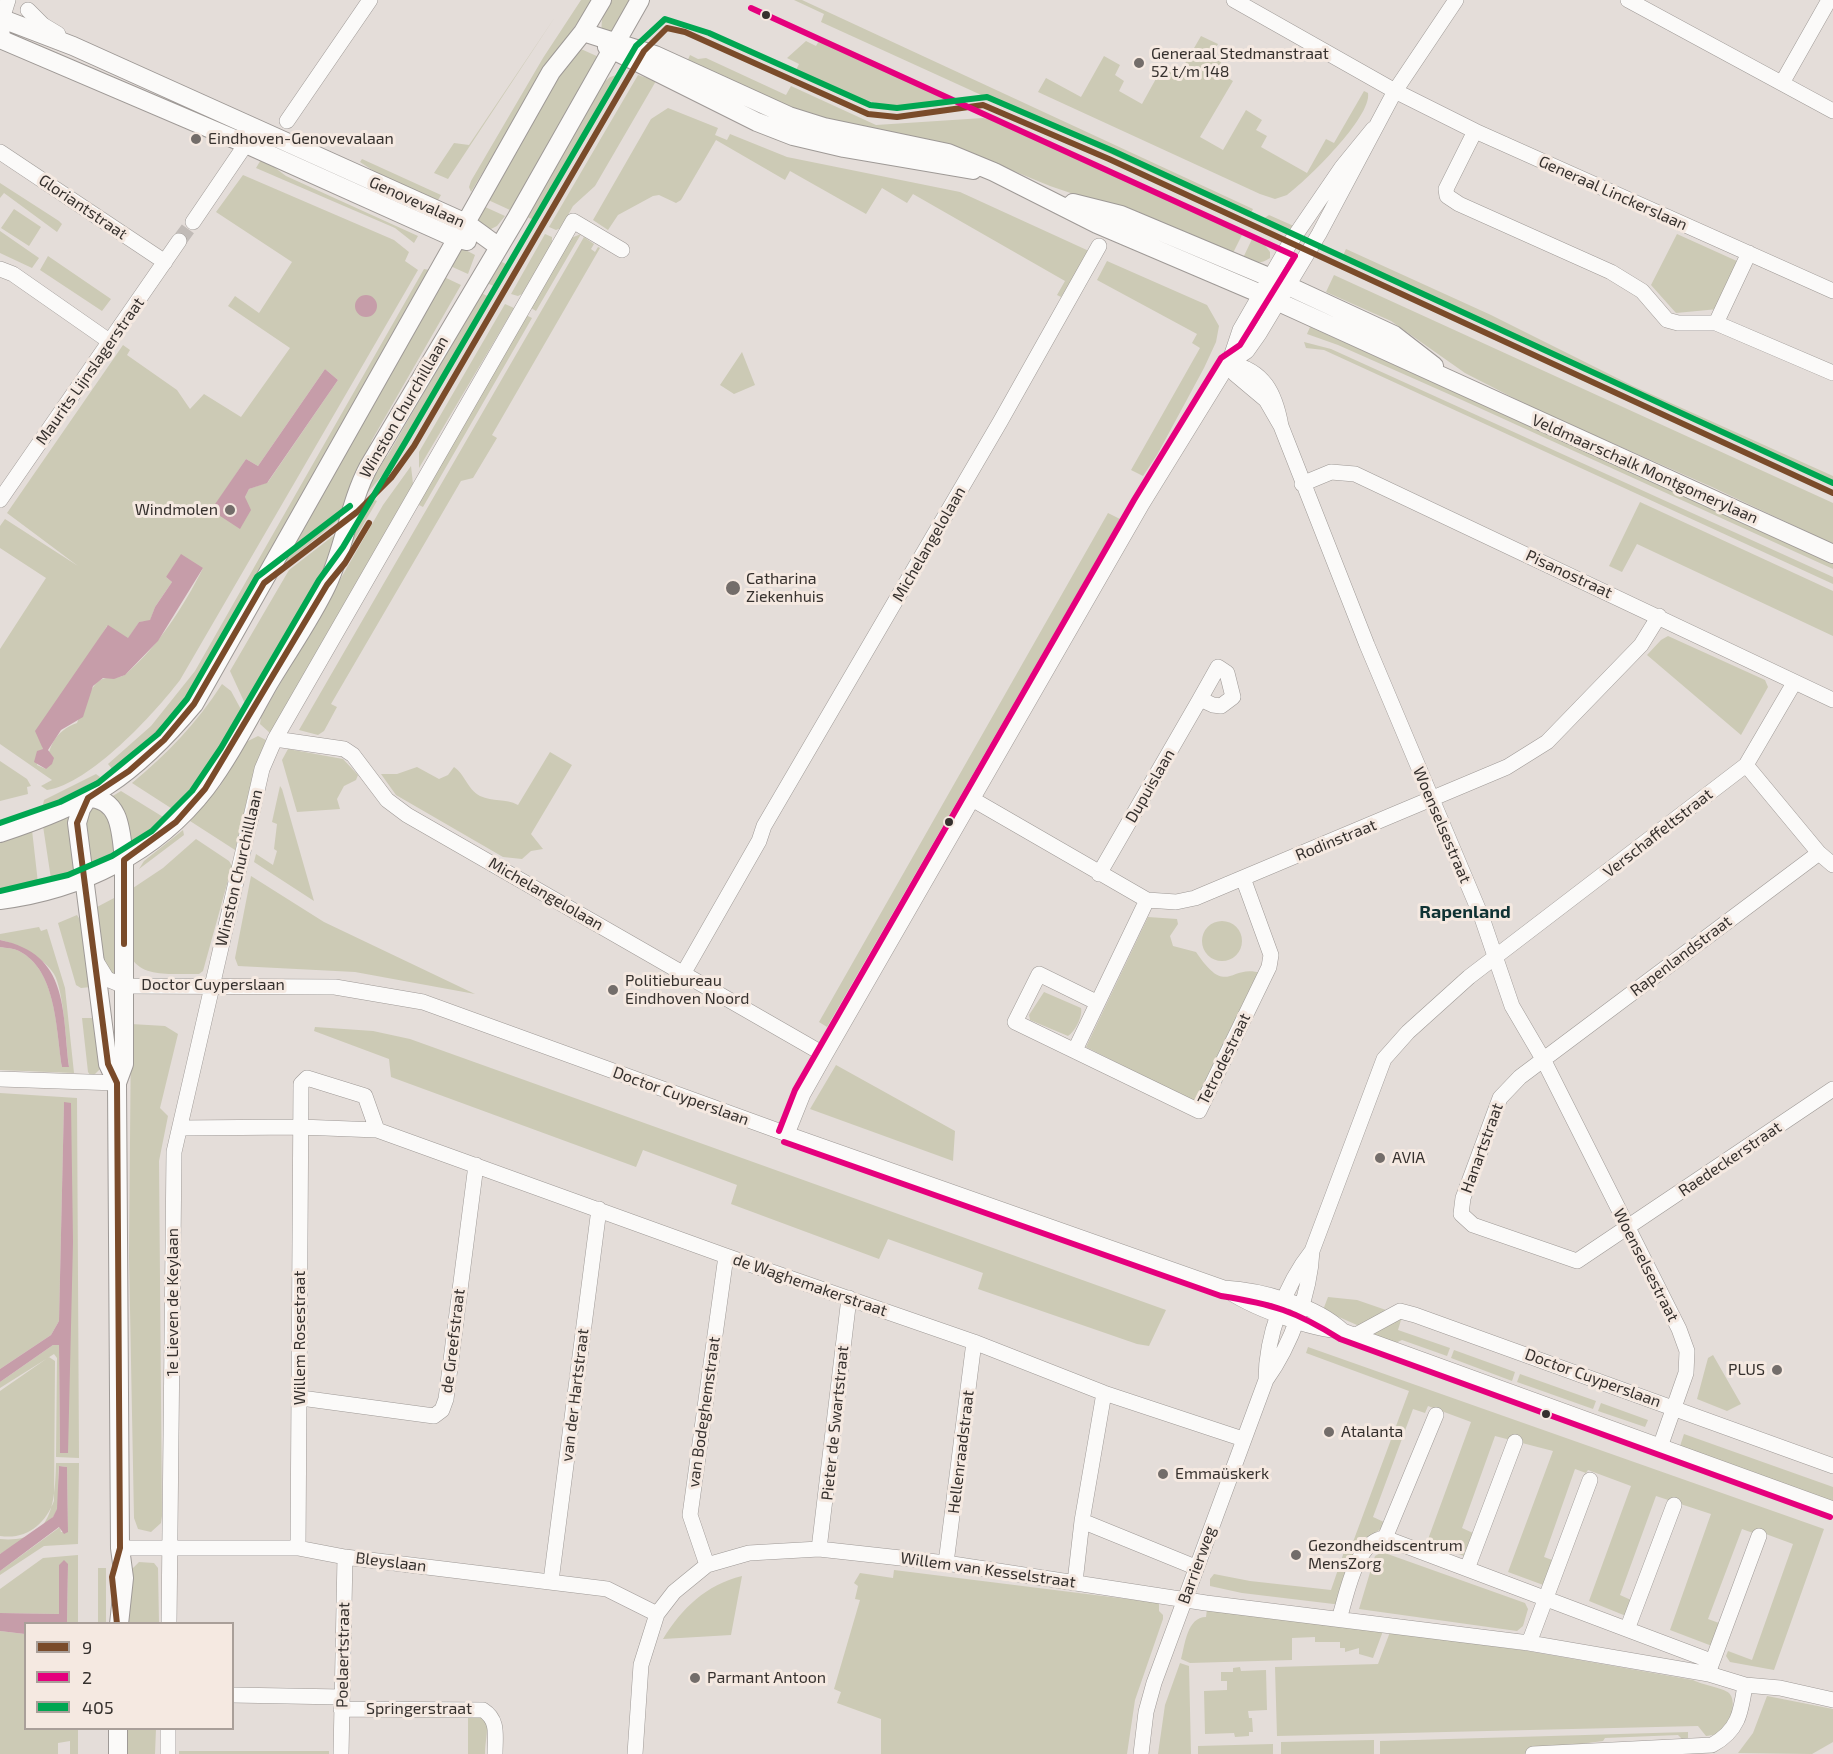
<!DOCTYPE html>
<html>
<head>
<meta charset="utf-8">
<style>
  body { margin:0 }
  #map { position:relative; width:1833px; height:1754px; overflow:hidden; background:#e4ddd9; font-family:"Exo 2",sans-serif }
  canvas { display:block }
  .legend { position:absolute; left:24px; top:1622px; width:210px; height:108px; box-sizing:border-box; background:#f5e9e1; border:2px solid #a99f99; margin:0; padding:8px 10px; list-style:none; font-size:18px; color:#36312e }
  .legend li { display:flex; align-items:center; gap:12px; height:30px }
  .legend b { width:30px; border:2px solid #a99f99 }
</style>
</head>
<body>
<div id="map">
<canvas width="1833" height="1754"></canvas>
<ul class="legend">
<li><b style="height:8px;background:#7a4b2a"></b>9</li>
<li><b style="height:8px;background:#e5007d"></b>2</li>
<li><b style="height:8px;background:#00a651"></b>405</li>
</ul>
</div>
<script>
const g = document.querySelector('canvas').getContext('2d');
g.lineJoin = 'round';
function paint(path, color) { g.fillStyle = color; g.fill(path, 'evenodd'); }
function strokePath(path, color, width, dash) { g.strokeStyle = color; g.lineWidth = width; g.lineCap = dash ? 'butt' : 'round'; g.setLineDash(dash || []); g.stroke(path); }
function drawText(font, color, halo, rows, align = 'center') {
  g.font = font + ' "Exo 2",sans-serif'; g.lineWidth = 6; g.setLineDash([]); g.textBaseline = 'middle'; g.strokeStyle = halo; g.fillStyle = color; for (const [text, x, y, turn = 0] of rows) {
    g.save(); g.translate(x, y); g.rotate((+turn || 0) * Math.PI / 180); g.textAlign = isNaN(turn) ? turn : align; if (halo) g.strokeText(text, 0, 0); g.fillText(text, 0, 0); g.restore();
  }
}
paint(new Path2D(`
  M581 0H594L551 59 471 192 469 187 471 181 543 58Z
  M610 0H634L614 35 602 31C600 19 605 11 610 0Z
  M794 0H802L1253 209 1249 217 821 22 824 14Z
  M555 17 448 179 434 173 454 143 469 145Z
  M1201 36 1218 44 1212 55 1222 61 1216 71 1233 81 1200 137 1223 150 1246 110 1262 120 1256 130 1267 136 1261 147 1307 173 1326 139 1334 143 1364 91 1368 93C1372 117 1306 181 1287 195L1275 199 1260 194 1038 92 1046 78 1081 97 1104 56 1120 65 1115 75 1124 81 1119 91 1142 104 1163 66 1179 74Z
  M820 39 948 97 950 104C890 117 849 95 795 72L799 64 787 58 806 41 816 46Z
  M581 49 601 58 525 190 510 210 486 199 562 67Z
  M690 55 698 59 706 58 786 95 791 86 876 125 983 118 999 121 1243 233 1232 255 1103 204 1050 186 948 144 848 125 790 109 687 62Z
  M620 74 536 221 525 216 601 85 610 77Z
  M638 75 656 81 595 186 573 206 561 228 556 230 549 227Z
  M668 108 718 128 715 135 727 140 730 134 787 157 960 192 1089 251 1061 297 1057 295 1065 281 913 194 907 203 882 188 866 214 790 171 785 180 716 140 681 200 676 203 659 195 653 196 618 215 608 230 593 220 651 119Z
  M262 158 286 176 418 236 414 243 395 228 256 168Z
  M362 159 441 195 437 202 389 181 360 162Z
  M243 175 394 240 409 252 405 261 418 270 180 680C155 713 90 784 47 790L41 786 52 780 0 744V649L46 578 0 548V526L5 519 78 566 7 513 123 345 130 350 127 355 177 390 190 409 204 394 241 417 290 348 228 306 235 296 259 313 292 262 216 212ZM325 369 338 380 268 482 249 489 245 497 246 503 212 510 246 459 258 466ZM203 568C184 606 159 645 127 673 120 679 114 677 106 678 90 680 83 710 77 723 55 731 48 747 46 769L37 765 43 749 40 738 107 626 128 639 139 622 150 621 155 607 172 582 166 577Z
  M0 183 59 221 62 224 57 232 4 193 0 198Z
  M483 206 505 216 497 226 489 230 475 220Z
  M14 209 41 227 29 246 1 228Z
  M1269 215 1296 227 1282 231 1260 221Z
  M0 231 39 258 32 268 0 253Z
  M545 234 552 237V244L522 294 518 296 511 294Z
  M581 234 536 311 531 308 571 238Z
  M1677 234 1739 262 1718 309 1676 313 1651 285Z
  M584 237 594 244 591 249 595 252 598 247 600 248 492 435 497 438 473 478 461 481 331 704 337 707 324 731 318 735 299 730Z
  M1253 237 1261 240 1270 252V258C1260 265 1253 263 1243 258Z
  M460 247 475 255 468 274 448 265Z
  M1346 249 1491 315 1633 386 1833 476V484L1342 258Z
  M48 256 111 299 102 311 40 270Z
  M500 261 510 266 498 288 487 283Z
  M1107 261 1207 305 1219 326 1216 342 1204 368 1157 455 1143 476 1131 470 1200 348 1192 343 1197 334 1097 280Z
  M424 269 430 270 197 683 159 729 113 770 108 764 151 726 195 671Z
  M1334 275 1833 503V544L1712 487 1535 409 1465 373 1391 321 1326 292Z
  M442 276 461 285 372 440 343 516 281 567Z
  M481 293 492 298 400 454 359 503 366 479 388 455Z
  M505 304 514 308 419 468V452Z
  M526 315 532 318 423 507 419 505 427 486Z
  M1310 327 1833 562V569L1462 400 1338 345 1307 334Z
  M1304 342 1331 349 1833 577V584L1324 350 1306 348Z
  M742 352 755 385 734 394 720 385Z
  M411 466 413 484 270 733 260 724 261 717 383 505Z
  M375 500 377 501 341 563 352 522Z
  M1640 502 1833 591V636L1637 544 1622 572 1609 566Z
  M1108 513 1120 519 827 1027 819 1022Z
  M337 533 321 582 247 708 230 671 289 570Z
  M1668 636 1765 680 1768 687 1741 735 1647 655 1661 640Z
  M222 684 231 691 244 715 229 743 177 812 132 783C167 754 197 723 222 684Z
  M258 736 266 740 254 771 235 850 190 821 220 786 246 742Z
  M288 749 343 759 358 775 356 780 344 786 337 799 340 809 297 812 282 760Z
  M550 752 572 765 531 834 543 849 531 851 522 859 503 857 396 795 381 774H397L417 767 439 779 448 775 454 767C465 774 467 789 480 796 493 802 505 798 518 805Z
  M0 761 27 779 31 786 27 787 28 794 0 801Z
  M96 774 100 777 99 779 42 809 44 800Z
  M280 786 282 789 314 901 254 862 256 854 273 865 277 851 274 849 277 824 272 822Z
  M121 791 168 820 132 849 111 797Z
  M95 807 109 813 118 854 89 868C85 847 74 821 95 807Z
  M72 814 77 870 51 879 43 826Z
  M32 830 38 883 0 890V840Z
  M183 830 184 835 139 869 144 861Z
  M196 839 229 861 232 866 203 971 199 974C178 973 145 979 132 959L130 890 163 868Z
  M251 876 324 922 475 994 355 972 238 966 235 958Z
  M116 897V977L104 964 97 907Z
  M77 915 82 923 91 987 81 988 76 985 58 923Z
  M1148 917 1177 919 1178 924 1170 936 1173 946 1196 952C1228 999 1229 963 1261 973L1197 1103 1086 1047Z
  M1202 941a20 20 0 1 1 40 0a20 20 0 1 1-40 0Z
  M39 927 41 931 47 929 65 988 74 1073 0 1070V947C6 948 13 948 19 951 57 970 56 1030 62 1067H69C66 1045 64 991 54 974 45 959 17 943 0 940V934Z
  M1044 992 1081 1008C1083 1016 1075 1032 1068 1036L1030 1020 1029 1015Z
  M82 1018H95L101 1068 94 1075H90L88 1072Z
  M131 1024 165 1026 178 1034 160 1108 168 1116 159 1161 162 1516 161 1523 151 1532 138 1529 134 1518 129 1257Z
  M315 1027 373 1031 410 1039 1166 1310 1149 1346 1137 1344 978 1289 983 1273 888 1239 879 1259 731 1204 737 1185 643 1150 636 1167 391 1077 389 1059 314 1031Z
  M836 1065 955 1131 953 1161 810 1109Z
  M0 1093 77 1098 79 1458 56 1457 57 1358 54 1354 0 1388V1382L53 1345H59L60 1453 71 1104 64 1103 59 1321 51 1335 0 1369Z
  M1328 1297 1357 1300 1386 1310 1362 1325H1357L1323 1310Z
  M1397 1319 1401 1320 1398 1330 1450 1348 1447 1356 1402 1340 1393 1344 1370 1334Z
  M1308 1347 1824 1529 1774 1670 1730 1662 1726 1656 1728 1651 1752 1660 1793 1544 1755 1530 1753 1533 1742 1529 1708 1619 1719 1623 1712 1646 1670 1630 1711 1514 1656 1496 1620 1595 1631 1600 1626 1616 1589 1601 1631 1486 1588 1470 1586 1473 1575 1469 1544 1557 1555 1561 1546 1586 1508 1572 1553 1451 1495 1436 1462 1528 1473 1533 1464 1556 1427 1542 1471 1422 1428 1406 1425 1413 1413 1409 1373 1517 1384 1522 1382 1528 1363 1541 1342 1605 1242 1593 1210 1586V1579L1214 1574 1250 1581 1331 1590 1345 1549 1353 1542 1409 1391 1306 1353Z
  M1454 1350 1515 1372 1512 1381 1451 1358Z
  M1713 1355 1741 1404 1727 1411 1697 1399 1708 1358Z
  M49 1357 55 1361 54 1501C45 1524 27 1540 0 1536V1391Z
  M1520 1374 1596 1401 1593 1409 1517 1382Z
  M1601 1403 1648 1420 1645 1427 1598 1411Z
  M1684 1434 1833 1487V1502L1680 1446Z
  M56 1463H79L78 1544 44 1546 0 1575V1571L60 1527 61 1532H68L67 1467 59 1466C57 1480 61 1497 57 1510 51 1527 15 1545 0 1554V1539C53 1544 55 1502 56 1463Z
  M1382 1552 1525 1603 1528 1609 1523 1626 1517 1631 1359 1609 1375 1556Z
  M78 1555V1623H67L68 1564 59 1565V1614L0 1613V1589L43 1558Z
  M139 1562 154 1563 158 1568 159 1623 128 1624 130 1571Z
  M98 1568H106V1623H98Z
  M894 1570 1159 1603V1611L1163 1615V1619L1135 1700 1127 1754H881V1719L837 1703 841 1692 834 1689 860 1600 855 1599 858 1586 854 1583 860 1573 893 1578Z
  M742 1576 731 1635 663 1639C682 1608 706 1585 742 1576Z
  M1207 1609 1383 1631 1373 1658 1359 1654V1648L1345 1652V1648H1340V1642H1315V1637L1292 1638V1660L1190 1663 1181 1659C1185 1645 1187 1617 1206 1617Z
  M0 1631 25 1634 26 1728 78 1729V1754H70V1741L58 1743V1754H0Z
  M1390 1632 1522 1650 1693 1680C1703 1685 1723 1688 1729 1693 1737 1701 1731 1722 1724 1730 1719 1735 1712 1735 1706 1736L1698 1726 1277 1736 1275 1667 1378 1664Z
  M1180 1663 1189 1666 1191 1754H1158L1165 1705Z
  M1240 1667 1241 1671 1266 1670 1267 1710 1248 1711 1249 1718H1252L1253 1732H1249V1736L1235 1737 1234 1733 1205 1734 1204 1691 1227 1690V1681H1221V1672H1233V1668Z
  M1767 1696 1833 1709V1742L1812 1754 1738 1753 1753 1733Z
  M468 1714H478L487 1721C488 1733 485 1742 485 1754H468Z
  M127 1729H156L155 1754H127Z
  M1688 1732V1738L1682 1739 1678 1735 1605 1738 1603 1741 1536 1750 1525 1754H1380V1741Z
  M1374 1740V1754H1281V1742Z
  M1273 1744V1754H1198V1746Z
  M179 1751H329V1754H179Z`), '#cccab5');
paint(new Path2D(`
  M355 306a11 11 0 1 1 22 0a11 11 0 1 1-22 0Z
  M325 369 338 380 267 483 249 489 245 497 251 510 240 529 211 510 246 459 258 466Z
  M181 554 203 568 158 641 125 675 114 679 103 678 93 686 83 717 61 730 48 750 54 758 52 764 46 769 34 762 37 751 43 749 35 731 108 625 128 638 139 622 150 620 155 607 172 582 166 577Z
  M0 940C69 954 62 1010 69 1067H62C56 1031 57 970 19 951 13 948 6 948 0 947Z
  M64 1102 71 1103 73 1242 68 1453H60L59 1345H53L0 1382V1369L51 1335 59 1321Z
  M59 1466 67 1467 68 1532 64 1534 59 1527 0 1571V1554L53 1517 57 1509Z
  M64 1560 68 1564 67 1623 26 1624 25 1634 0 1631V1613L59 1614V1565Z`), '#c69da9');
strokePath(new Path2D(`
  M179 241 193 222`), '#c1bbb7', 15, [15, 8]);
const minor = new Path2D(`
  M1234 0 1395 91 1475 131 1833 291
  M1628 0 1833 111
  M28 10 43 25 58 34
  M2 40V19L8 0
  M1782 83 1829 0
  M287 121 370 0
  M1475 131 1446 189 1447 196 1459 204 1611 272 1642 291 1667 320 1678 323H1716L1833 373
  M0 152 165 262
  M193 222 246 144
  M0 269 13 274 109 341
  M1716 323 1749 253
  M1229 363 1247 351 1259 334 1319 234 1395 91 1456 0
  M1229 363C1264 370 1275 393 1281 426L1266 400 1235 374Z
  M1281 426 1367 645 1482 918 1512 1006 1543 1059 1679 1329 1687 1351 1686 1373 1660 1447
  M1302 484 1331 472 1355 474 1833 700
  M0 500 179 241
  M1218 667 1227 673 1233 697 1221 706 1213 705 1200 699Z
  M275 739 344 749 353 755 387 800 407 815 825 1055
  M1746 765 1819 853 1833 865
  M972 799 1147 900 1176 902 1195 898 1507 767 1547 742 1641 645 1659 616
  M1819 853 1520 1077 1500 1098 1463 1198 1461 1214 1473 1225 1577 1261 1833 1089
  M1099 874 1200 699
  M96 961 107 979 124 986 335 987 423 1002 787 1134 1224 1288C1261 1290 1316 1305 1343 1331
  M683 974 759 841 764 826 1000 422 1099 246
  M1096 1002 1039 974 1015 1022 1199 1111 1269 967 1271 955 1243 878
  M1075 1050 1147 900
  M0 1079 117 1083
  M180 1128 300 1127 377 1130 726 1256 974 1342 1104 1393 1243 1439
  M787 1134 803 1094 825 1055 1142 504 1229 363 1240 330 1290 243 1342 167 1373 129
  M1224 1288C1249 1307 1311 1330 1343 1331L1833 1509
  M1354 1336 1400 1311 1415 1315 1833 1466
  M1266 1380C1266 1336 1285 1285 1312 1251
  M301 1398 434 1416 442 1410 446 1399 476 1165
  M1082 1521 1195 1567
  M1385 1538 1436 1415
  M120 1548H298L345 1557 607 1589 657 1614
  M298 1548 301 1084 307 1078 365 1096 377 1130
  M819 1549 849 1298
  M946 1563 974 1342
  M707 1565 690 1515 726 1256
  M1467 1569 1515 1442
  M551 1581 599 1209
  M1075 1582 1082 1521 1104 1393
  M1339 1619C1347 1595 1355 1541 1385 1538L1711 1661
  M169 1624 174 1152 262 769 275 739 573 221 622 250
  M1628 1627 1674 1505
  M1529 1643 1590 1480
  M1710 1668 1759 1536
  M232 1695 342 1697
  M341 1709 483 1710C499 1720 495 1736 495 1754
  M168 1728V1754
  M341 1754 345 1557
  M635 1754 641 1665 657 1614 674 1592 707 1565 749 1553 819 1549 946 1563 1206 1603 1529 1643 1709 1674 1745 1685 1780 1688 1833 1700
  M1141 1754 1146 1712 1154 1683 1266 1380C1291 1345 1310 1294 1312 1251L1384 1059 1408 1032 1469 977 1746 765 1794 683
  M1533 1754 1712 1745C1738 1731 1741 1713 1745 1685`);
const major = new Path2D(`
  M0 18 73 46 466 223 499 247
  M583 32 655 55 789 116 824 127 948 153 994 172 1097 224 1261 294 1833 554
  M0 39 246 144 455 238 467 241
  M607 47 757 122 793 136 844 148 973 170
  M1073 203 1121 215 1271 278 1394 335 1434 366
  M88 798C122 798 121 835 124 860V1064L117 1083 120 1548 124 1578 119 1624
  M88 798 81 809 77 823 108 1064 117 1083
  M0 833C91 803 132 778 194 704L551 72 583 32 602 0
  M0 900C80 890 156 853 206 788 230 756 249 718 269 683 288 651 311 619 327 585 345 547 349 503 369 466L517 217 640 0
  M118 1754V1728`);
strokePath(minor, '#9e9996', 16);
strokePath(major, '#9e9996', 20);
strokePath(minor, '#fbfaf9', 15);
strokePath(major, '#fbfaf9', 18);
strokePath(new Path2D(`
  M124 944V860L176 822 205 789 327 585 345 563 369 523
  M117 1624 112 1577 120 1548 117 1083 108 1064 77 823 88 798 129 771 164 740 194 704 264 583 357 512 391 478 414 446 644 51 667 28 685 32 868 114 897 117 983 105 1109 159 1833 493`), '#7a4b2a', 6);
strokePath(new Path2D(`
  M751 8 1295 256 1240 345 1221 358 1134 500 795 1090 779 1131
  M784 1142 1221 1296C1272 1304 1296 1311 1340 1339L1830 1517`), '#e5007d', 6);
strokePath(new Path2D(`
  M0 823 60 802 98 783 158 734 187 699 257 577 350 506
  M0 891 68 875 112 856 152 831 192 791 221 748 319 580 343 547 406 441 636 46 665 19 709 33 870 105 897 108 987 97 1113 151 1833 483`), '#00a651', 6);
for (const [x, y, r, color] of [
  [766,15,5,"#36312e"],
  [1139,63,6,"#736d6a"],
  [196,139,6,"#736d6a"],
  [230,510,6,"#736d6a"],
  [733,588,8,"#736d6a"],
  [949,822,5,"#36312e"],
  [613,990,6,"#736d6a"],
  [1380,1158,6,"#736d6a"],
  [1777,1370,6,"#736d6a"],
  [1546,1414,5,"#36312e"],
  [1329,1432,6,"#736d6a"],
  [1163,1474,6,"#736d6a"],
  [1296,1555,6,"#736d6a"],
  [695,1678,6,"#736d6a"]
]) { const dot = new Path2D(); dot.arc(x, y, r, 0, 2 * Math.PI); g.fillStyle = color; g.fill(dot); strokePath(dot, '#f5e9e1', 2); }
drawText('16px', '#36312e', '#f5e9e1', [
  ["Generaal Stedmanstraat",1151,54],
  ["52 t/m 148",1151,72],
  ["Eindhoven-Genovevalaan",208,139],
  ["Windmolen",218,510,"right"],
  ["Catharina",746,579],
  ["Ziekenhuis",746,597],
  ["Politiebureau",625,981],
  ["Eindhoven Noord",625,999],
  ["AVIA",1392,1158],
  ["PLUS",1765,1370,"right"],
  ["Atalanta",1341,1432],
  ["Emmaüskerk",1175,1474],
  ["Gezondheidscentrum",1308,1546],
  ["MensZorg",1308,1564],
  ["Parmant Antoon",707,1678]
], 'left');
drawText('16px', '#36312e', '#f5e9e1', [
  ["Generaal Linckerslaan",1613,193,24],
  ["Genovevalaan",417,202,24],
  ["Gloriantstraat",83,207,34],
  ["Maurits Lijnslagerstraat",90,371,-55],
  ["Winston Churchilllaan",404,407,-60],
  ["Veldmaarschalk Montgomerylaan",1645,469,24],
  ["Michelangelolaan",929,544,-60],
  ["Pisanostraat",1569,574,25],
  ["Dupuislaan",1150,786,-60],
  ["Woenselsestraat",1442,825,67],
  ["Verschaffeltstraat",1658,833,-38],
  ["Rodinstraat",1336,840,-22],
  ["Winston Churchilllaan",239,868,-77],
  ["Michelangelolaan",546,894,30],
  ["Rapenlandstraat",1681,956,-37],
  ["Doctor Cuyperslaan",213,985],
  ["Tetrodestraat",1224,1059,-64],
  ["Doctor Cuyperslaan",681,1096,20],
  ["Hanartstraat",1482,1148,-70],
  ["Raedeckerstraat",1730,1159,-34],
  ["Woenselsestraat",1646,1265,63],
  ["de Waghemakerstraat",810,1285,19],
  ["1e Lieven de Keylaan",173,1302,-90],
  ["Willem Rosestraat",300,1338,-90],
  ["de Greefstraat",453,1341,-83],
  ["Doctor Cuyperslaan",1593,1378,20],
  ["van der Hartstraat",575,1395,-83],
  ["van Bodeghemstraat",704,1412,-82],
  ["Pieter de Swartstraat",835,1423,-84],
  ["Hellenraadstraat",961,1452,-83],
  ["Bleyslaan",391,1562,7],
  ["Barrierweg",1197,1565,-70],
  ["Willem van Kesselstraat",988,1570,8],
  ["Poelaertstraat",343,1655,-89],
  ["Springerstraat",419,1709]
]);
drawText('bold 18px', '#0f3233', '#f5e9e1', [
  ["Rapenland",1465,912]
]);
</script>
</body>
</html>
